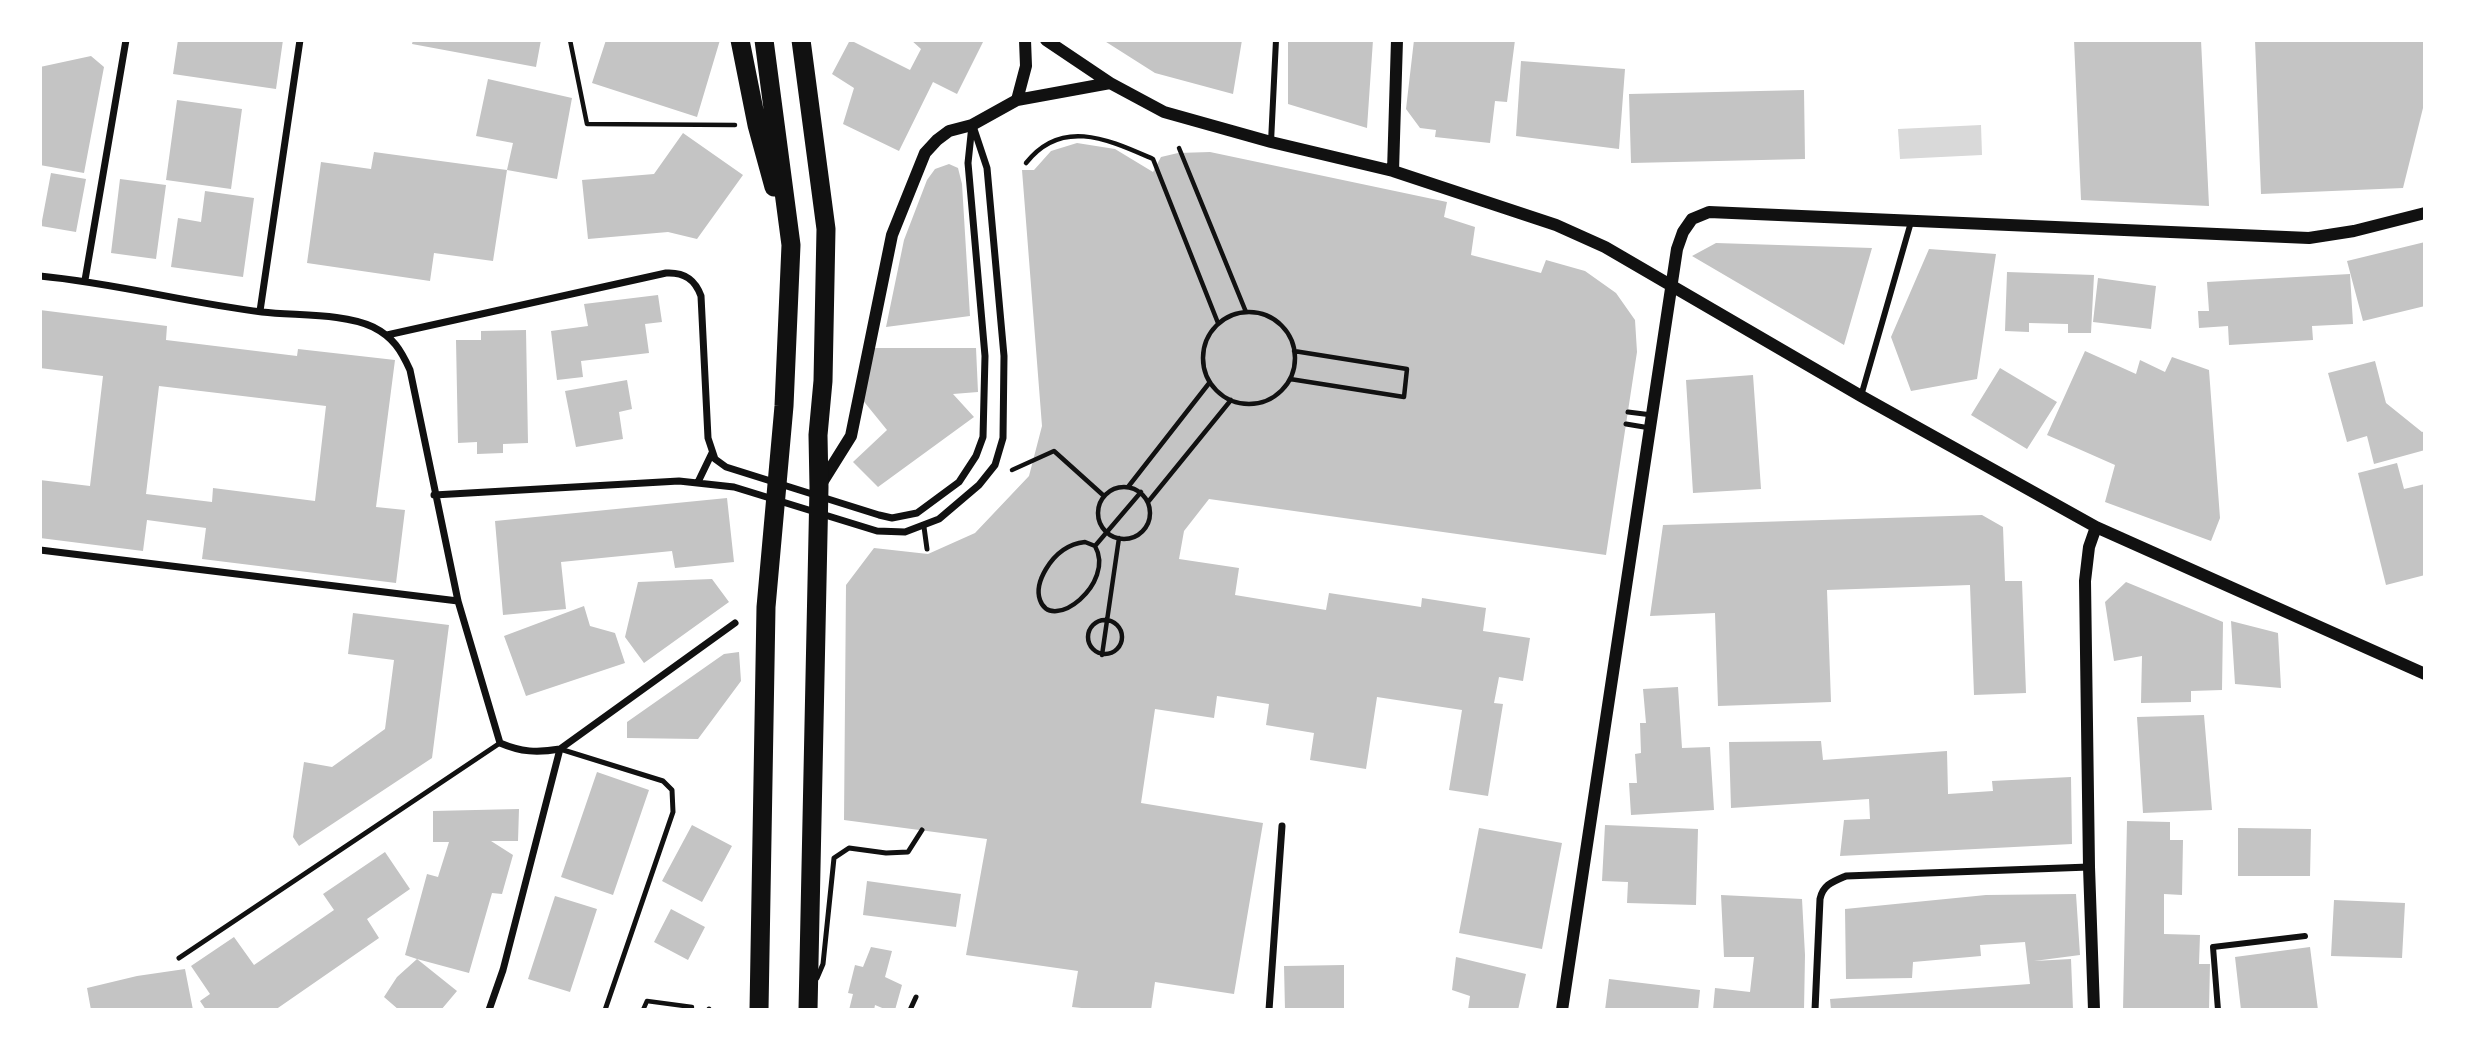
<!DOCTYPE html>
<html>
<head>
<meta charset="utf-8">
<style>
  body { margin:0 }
  #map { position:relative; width:2465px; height:1050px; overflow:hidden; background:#fff; font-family:"Fira Sans Condensed",sans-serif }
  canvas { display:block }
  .frame { position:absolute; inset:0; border:42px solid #fff; pointer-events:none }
</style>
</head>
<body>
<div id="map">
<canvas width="2465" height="1050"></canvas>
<div class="frame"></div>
</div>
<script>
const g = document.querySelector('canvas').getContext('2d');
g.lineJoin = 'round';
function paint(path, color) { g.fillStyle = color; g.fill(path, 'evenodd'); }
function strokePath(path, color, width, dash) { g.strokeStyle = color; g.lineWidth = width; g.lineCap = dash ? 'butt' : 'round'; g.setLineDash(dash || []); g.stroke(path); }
paint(new Path2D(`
  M1981 125 1982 155 1900 159 1898 129Z`), '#d9d9d9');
paint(new Path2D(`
  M178 40H283L276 89 173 74Z
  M413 40H541L536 67 412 44Z
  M606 40H720L697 117 592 83Z
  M850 40 910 70 921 49 911 40H984L957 94 933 82 899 151 843 124 854 88 832 74Z
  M1103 40H1242L1233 94 1155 73Z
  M1288 40H1373L1367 128 1288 104Z
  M1414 40H1515L1507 102 1495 101 1490 143 1435 137 1436 130 1420 128 1406 109Z
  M2074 40H2201L2209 206 2081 200Z
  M2255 40H2425V100L2403 188 2261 194Z
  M91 56 104 67 84 173 40 165V67Z
  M1521 61 1625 69 1619 149 1516 136Z
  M488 79 572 98 557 179 507 170 513 143 476 136Z
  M1804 90 1805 159 1631 163 1629 94Z
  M177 100 242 109 231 189 166 180Z
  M683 133 743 175 697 239 668 232 588 239 582 180 654 174Z
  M1077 143 1115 149 1153 172 1161 157 1178 153 1210 152 1447 202 1444 217 1475 227 1471 255 1541 273 1546 260 1585 271 1616 293 1635 320 1637 352 1606 555 1209 499 1184 531 1179 559 1239 568 1235 595 1326 610 1329 593 1421 607 1422 598 1486 608 1483 631 1530 638 1523 681 1499 677 1494 703 1503 704 1488 796 1449 790 1462 710 1377 697 1366 769 1310 760 1314 733 1266 725 1269 704 1217 696 1214 718 1155 709 1141 803 1263 823 1234 994 1155 982 1151 1010H1100L1072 1007 1078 971 966 955 987 839 844 820 846 585 874 548 928 554 975 533 1029 476 1042 426 1022 170H1034L1051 151Z
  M374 152 507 170 493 261 434 253 430 281 307 263 321 162 371 169Z
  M949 164 958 168 962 184 970 316 886 327 904 240 927 180 935 169Z
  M51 173 86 179 76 232 41 226Z
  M120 179 166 185 156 259 111 253Z
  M205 191 254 198 243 277 171 267 178 218 201 222Z
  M2425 242V306L2363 321 2347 261Z
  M1716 243 1872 248 1844 345 1692 256Z
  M1929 249 1996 254 1977 379 1911 391 1891 337Z
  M2007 272 2094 275 2091 333H2068V324L2029 323V332L2005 331Z
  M2350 274 2353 324 2312 326 2313 340 2229 345 2228 326 2199 328 2198 311H2209L2207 282Z
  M2098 278 2156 286 2151 329 2093 322Z
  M658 295 662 322 645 324 649 353 581 361 583 377 557 380 551 331 588 326 584 304Z
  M40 310 167 326 166 340 297 356 298 349 395 360 376 507 405 510 396 583 202 559 206 528 147 520 143 551 40 538V480L90 486 103 376 40 368ZM159 386 326 406 315 501 213 488 212 502 146 494Z
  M526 330 528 443 503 444V453L477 454V442L458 443 456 340H481V331Z
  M869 348H976L978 392 953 394 974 417 878 487 853 462 887 430 861 398Z
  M2085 351 2136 374 2140 360 2165 372 2172 357 2209 370 2220 518 2211 541 2105 502 2115 465 2047 435Z
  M2375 361 2386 403 2422 432 2425 431V450L2374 464 2367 436 2347 442 2328 373Z
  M2000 368 2057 402 2027 449 1971 415Z
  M1753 375 1761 489 1693 493 1686 380Z
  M627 380 632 409 619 412 623 439 576 447 565 391Z
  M2397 463 2404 489 2425 484V575L2386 585 2358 473Z
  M727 498 734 562 675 568 672 551 561 562 566 609 503 615 495 521Z
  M1982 515 2003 527 2005 581H2022L2026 693 1974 695 1970 585 1827 590 1831 702 1718 706 1715 613 1650 616 1663 525Z
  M712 579 729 602 644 663 625 637 638 582Z
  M2126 582 2223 622 2222 690 2191 691V702L2141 703 2142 656 2114 661 2105 602Z
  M584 606 590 626 615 633 625 663 526 696 504 636Z
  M353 613 449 625 432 758 299 846 293 837 304 762 332 767 385 729 394 660 348 654Z
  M2231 621 2278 633 2281 688 2235 684Z
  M739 652 741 681 698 739 627 738V722L724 654Z
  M1678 687 1682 748 1710 747 1714 810 1631 815 1629 783H1637L1635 754 1641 753 1640 723H1646L1643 689Z
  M2204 715 2212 810 2143 813 2137 717Z
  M1821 741 1823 760 1947 751 1948 794 1993 791 1992 781 2071 777 2072 844 1840 856 1844 820 1870 819 1869 799 1731 808 1729 742Z
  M597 772 649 790 613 895 561 877Z
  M519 809 518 841H491L513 855 502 894 492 893 469 973 417 959 457 991 441 1010H399L384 997 397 977 417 959 405 955 427 874 438 877 449 842H433V811Z
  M2127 821 2170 822V840H2183L2182 895 2164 894V934L2200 935 2199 964H2210L2209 1010H2123Z
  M692 825 732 846 702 902 662 881Z
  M1605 825 1698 829 1696 905 1627 903 1628 882 1602 881Z
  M1479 828 1562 843 1542 949 1459 933Z
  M2238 828 2311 829 2310 876H2238Z
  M385 852 410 889 367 919 379 938 275 1010H206L200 1001 210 994 191 966 234 937 254 965 334 910 323 894Z
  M867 881 961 894 956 927 863 915Z
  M2076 894 2080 955 2034 961 2071 959 2073 1010H1831L1830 999 2030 984 2025 942 1980 945 1981 956 1913 962 1912 978 1846 979 1845 909 1986 895Z
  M1721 895 1802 899 1805 955 1804 1010H1713L1715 988 1750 992 1754 957H1724Z
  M555 896 597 909 570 992 528 979Z
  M2334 900 2405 903 2402 958 2331 956Z
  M671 909 705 927 688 960 654 942Z
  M871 947 892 951 885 977 902 985 895 1010H887L875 1005 874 1010H849L853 994 848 993 855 965 863 967Z
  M2310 947 2318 1010H2241L2235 957Z
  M1456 957 1526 974 1518 1010H1468L1470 996 1452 990Z
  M1344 965V1010H1285L1284 966Z
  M185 969 193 1010H91L87 988 137 976Z
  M1609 979 1700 990 1698 1010H1605Z`), '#c4c4c4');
strokePath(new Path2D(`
  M570 40 587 124 735 125
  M1179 148 1246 312
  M1026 163C1062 117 1109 140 1153 159L1218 323
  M1203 358a46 46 0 1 1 92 0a46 46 0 1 1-92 0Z
  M1290 379 1404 397 1407 369 1294 351
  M1012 470 1054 451 1104 496
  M1098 513a26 26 0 1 1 52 0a26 26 0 1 1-52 0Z
  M1128 487 1210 382
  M1148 502 1231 400
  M1085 542 1095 546C1116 583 1052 634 1040 600 1036 589 1040 579 1046 569 1055 554 1067 544 1085 542Z
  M1095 546 1141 492
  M1088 637a17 17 0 1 1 34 0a17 17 0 1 1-34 0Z
  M1102 655 1119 538
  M643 1010 647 1001 692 1007`), '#111', 4.5);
strokePath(new Path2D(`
  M1628 412 1652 415
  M1626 424 1650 428
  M924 527 927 549
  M560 749 663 781 672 790 673 812 605 1010
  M179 958 500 743
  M817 978 823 964 834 858 849 848 886 853 908 852 922 830
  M709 1010V1009
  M910 1010 916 997`), '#111', 5);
strokePath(new Path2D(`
  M1271 142 1276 40
  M1861 396 1911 222
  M2218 1010 2213 947 2305 936`), '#111', 6);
strokePath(new Path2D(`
  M40 276C115 283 188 303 262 312 296 316 343 313 373 327 393 337 401 350 410 370L458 601 500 743C521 752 537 753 560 749
  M85 280 126 40
  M260 311 300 40
  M387 335 666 273C684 272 695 279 701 296L708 438 715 459 726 467 879 515 892 518 917 513 959 482 976 456 983 437 985 356 968 163 972 125
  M698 482 712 453
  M434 495 679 481 734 487 877 531 905 532 939 519 979 485 995 465 1003 438 1004 356 987 168 974 129
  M40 550 458 601
  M489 1010 503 970 560 749 735 623
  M1269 1010 1282 826
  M1815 1010 1820 899C1823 885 1832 882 1846 876L2089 867`), '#111', 7);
strokePath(new Path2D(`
  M1046 40 1110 83 1164 112 1271 142 1393 171 1556 225 1605 247 1861 396 2096 527 2425 674
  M1017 100 1026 66 1025 40
  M1393 171 1397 40
  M821 484 851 436 892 235 925 153 937 140 949 131 972 125 1017 100 1110 83
  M1562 1010 1677 249 1683 232 1692 219 1709 212 2309 238 2354 231 2425 213
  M2094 1010 2089 867 2085 581 2089 547 2096 527`), '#111', 12);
strokePath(new Path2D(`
  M740 40 757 125 774 187
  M801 40 826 229 823 381 818 435 819 487 808 1010
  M759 1010 766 607 784 406 791 245 764 40`), '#111', 19);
</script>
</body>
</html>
